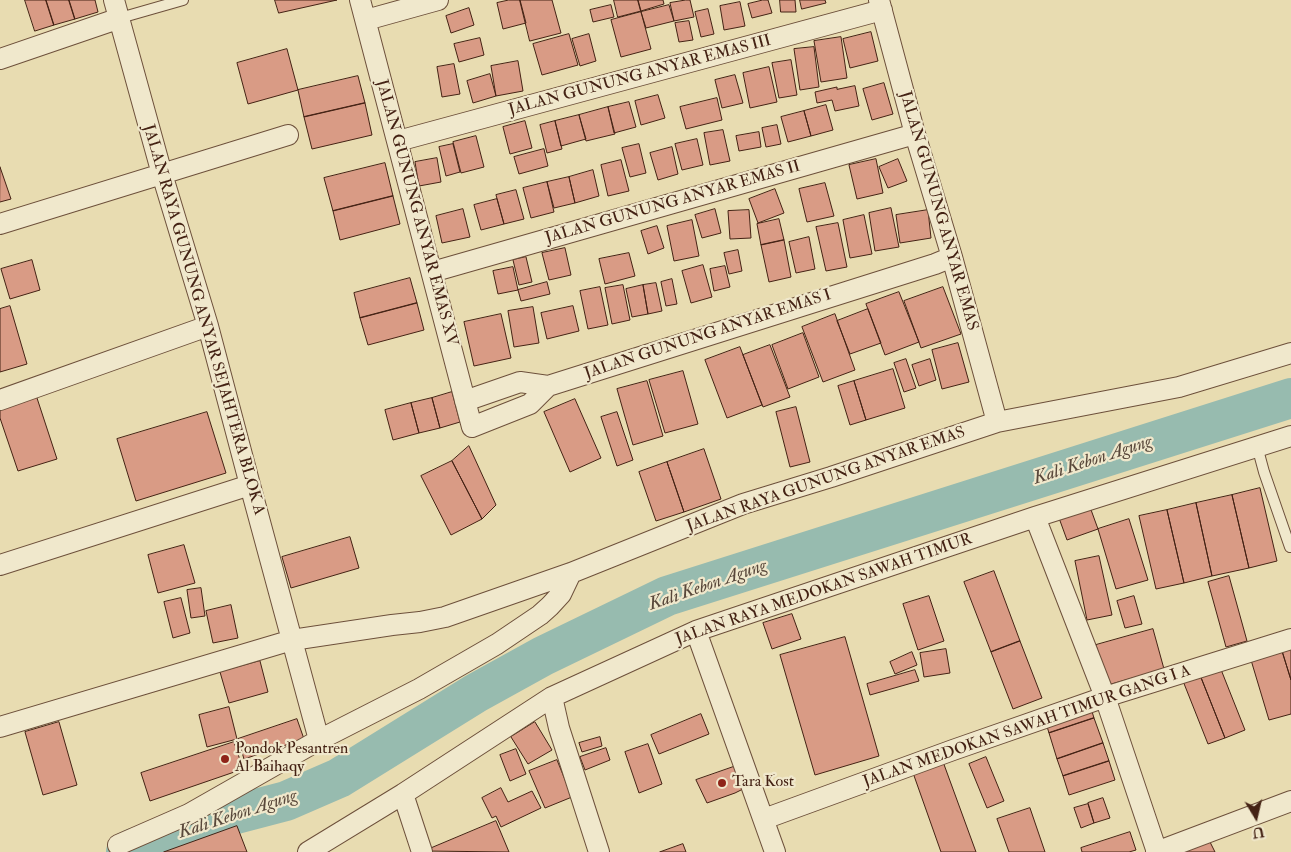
<!DOCTYPE html>
<html>
<head>
<meta charset="utf-8">
<style>
  body { margin:0 }
  #map { position:relative; width:1291px; height:852px; overflow:hidden; background:#e8dcb1; font-family:"IM FELL Double Pica",serif }
  canvas { display:block }
  .north { position:absolute; left:1231px; top:792px; width:50px; height:50px; -webkit-text-stroke:4px #f0e8cc; paint-order:stroke; rotate:171deg; font-size:14px; font-weight:700; line-height:20px; text-align:center; color:#442214 }
  .north::after { content:''; display:block; margin:auto; width:18px; height:22px; background:#442214; clip-path:polygon(50% 0,100% 100%,50% 72%,0 100%) }
</style>
</head>
<body>
<div id="map">
<canvas width="1291" height="852"></canvas>
<div class="north">U</div>
</div>
<script>
const g = document.querySelector('canvas').getContext('2d');
g.lineJoin = 'round';
function strokePath(path, color, width, dash) { g.strokeStyle = color; g.lineWidth = width; g.lineCap = dash ? 'butt' : 'round'; g.setLineDash(dash || []); g.stroke(path); }
function paint(path, color) { g.fillStyle = color; g.fill(path, 'evenodd'); }
function drawText(font, color, halo, rows, align = 'center') {
  g.font = font + ' "IM FELL Double Pica",serif'; g.lineWidth = 4.5; g.setLineDash([]); g.textBaseline = 'middle'; g.strokeStyle = halo; g.fillStyle = color; for (const [text, x, y, turn = 0] of rows) {
    g.save(); g.translate(x, y); g.rotate((+turn || 0) * Math.PI / 180); g.textAlign = isNaN(turn) ? turn : align; if (halo) g.strokeText(text, 0, 0); g.fillText(text, 0, 0); g.restore();
  }
}
strokePath(new Path2D(`
  M126 852 134 848 225 817 286 801 339 778 476 693 543 656 667 596 1291 398`), '#97bbaf', 40);
const building = new Path2D(`
  M25 0H46L54 25 35 31Z
  M46 0H69L75 19 54 25Z
  M69 0H95L98 12 75 19Z
  M275 0H337L279 13Z
  M509 0H520L526 23 503 29 497 3Z
  M520 0H552L561 33 530 41Z
  M614 0H638L641 11 618 17Z
  M638 0H663L664 4 641 11Z
  M686 0H690L694 17 674 21 670 3Z
  M763 0H768L772 13 752 18 748 4Z
  M780 0H795L796 12H781Z
  M800 0H825L826 3 802 9Z
  M740 2 745 26 724 30 720 6Z
  M611 5 614 17 593 22 590 10Z
  M669 5 674 21 646 28 641 12Z
  M469 8 474 25 451 33 446 16Z
  M708 9 714 34 701 37 695 12Z
  M641 12 651 49 621 57 611 20Z
  M689 21 693 40 679 42 675 23Z
  M871 32 878 61 850 68 843 39Z
  M569 34 578 65 542 75 533 44Z
  M589 34 596 61 580 66 572 39Z
  M841 37 847 78 821 82 814 41Z
  M480 38 484 55 459 62 454 44Z
  M814 47 819 87 800 90 794 49Z
  M287 49 298 90 248 104 237 63Z
  M791 60 797 95 779 98 772 63Z
  M518 61 523 91 496 96 491 66Z
  M454 64 460 94 442 97 437 67Z
  M769 67 777 102 750 108 743 73Z
  M490 74 496 96 473 103 467 81Z
  M735 75 743 103 722 108 715 80Z
  M358 76 365 103 304 117 298 90Z
  M884 83 893 114 872 120 863 89Z
  M855 86 859 106 835 111 832 100 817 103 815 92 837 87V89Z
  M658 95 665 118 641 125 635 101Z
  M717 98 722 120 686 129 680 107Z
  M629 102 636 127 614 133 608 107Z
  M365 103 372 135 312 149 304 117Z
  M826 105 833 130 811 136 804 111Z
  M608 107 615 134 586 141 579 115Z
  M804 111 811 136 788 142 781 117Z
  M579 115 586 139 561 146 555 121Z
  M525 121 532 148 510 154 503 127Z
  M555 121 562 149 547 153 540 125Z
  M777 125 781 144 766 147 762 128Z
  M723 130 730 161 710 165 704 133Z
  M759 132 761 147 739 151 736 136Z
  M476 136 484 167 461 173 453 142Z
  M697 139 703 165 682 170 675 144Z
  M453 144 460 172 446 176 439 147Z
  M639 144 646 173 630 177 622 148Z
  M672 147 678 174 658 180 650 153Z
  M544 149 548 166 519 174 514 157Z
  M437 158 441 182 419 186 415 162Z
  M876 159 883 193 857 199 849 165Z
  M898 159 907 181 888 188 879 167Z
  M621 160 629 191 608 196 601 165Z
  M385 163 393 196 333 211 324 178Z
  M0 167 11 199 0 202Z
  M593 170 599 196 575 203 569 177Z
  M569 177 575 203 554 208 547 182Z
  M547 182 554 212 531 218 523 188Z
  M825 183 834 216 807 222 799 189Z
  M775 189 784 213 758 223 749 199Z
  M516 190 524 219 504 224 496 195Z
  M393 196 400 224 340 240 333 211Z
  M497 199 504 224 481 230 474 205Z
  M891 208 899 247 875 251 869 213Z
  M463 209 470 237 442 243 436 216Z
  M715 209 721 233 702 238 695 215Z
  M749 210 751 238 730 239 728 211Z
  M928 210 931 238 900 243 896 215Z
  M864 215 872 254 850 258 843 220Z
  M779 219 784 240 761 245 757 224Z
  M692 220 699 256 674 261 667 226Z
  M838 223 847 267 826 271 816 227Z
  M657 226 664 248 648 254 641 231Z
  M809 237 815 269 796 273 789 242Z
  M784 240 791 277 769 282 761 245Z
  M565 248 571 275 549 280 542 253Z
  M738 250 742 271 729 274 724 253Z
  M629 253 635 276 605 284 599 259Z
  M526 257 532 282 519 285 513 260Z
  M32 260 40 290 10 299 1 269Z
  M703 265 712 297 691 303 682 271Z
  M725 266 730 287 714 291 710 269Z
  M513 267 518 290 498 294 493 271Z
  M410 278 417 303 360 318 354 293Z
  M672 279 677 304 666 306 661 282Z
  M547 282 550 294 521 301 518 290Z
  M656 283 662 311 648 314 643 285Z
  M623 285 630 320 612 324 605 288Z
  M643 285 648 314 632 317 626 289Z
  M600 287 608 325 588 329 580 291Z
  M943 287 961 334 921 348 904 301Z
  M899 292 919 342 885 355 866 304Z
  M417 303 424 330 368 345 360 318Z
  M10 306 27 364 0 372V309Z
  M573 306 579 331 547 339 541 313Z
  M533 307 539 343 514 347 508 311Z
  M868 309 881 343 850 354 837 321Z
  M501 314 511 358 474 366 464 322Z
  M835 314 855 370 823 382 802 327Z
  M803 333 819 377 788 389 772 345Z
  M958 343 969 382 942 389 932 350Z
  M770 345 790 397 763 407 743 355Z
  M740 347 762 405 727 418 705 360Z
  M906 359 916 388 904 392 894 363Z
  M930 359 936 380 919 386 912 365Z
  M893 369 905 408 866 420 854 381Z
  M683 371 698 424 665 433 649 380Z
  M647 381 663 436 633 445 617 389Z
  M854 381 866 420 850 425 838 386Z
  M452 392 460 422 440 428 432 398Z
  M36 395 57 459 18 471 0 418V406Z
  M432 398 440 428 419 433 411 403Z
  M575 399 601 458 570 472 544 412Z
  M411 403 419 433 393 440 385 410Z
  M796 407 810 462 790 467 776 412Z
  M207 412 226 473 136 501 117 439Z
  M617 412 633 460 617 466 601 417Z
  M469 446 496 505 482 519 452 461Z
  M704 449 721 499 684 512 667 462Z
  M452 461 482 519 451 535 421 476Z
  M667 462 684 512 656 521 639 472Z
  M1260 488 1277 561 1249 568 1232 495Z
  M1232 495 1249 568 1212 576 1196 503Z
  M1196 503 1212 576 1184 583 1167 510Z
  M1090 507 1098 529 1067 540 1059 518Z
  M1167 510 1184 583 1156 589 1139 516Z
  M1129 519 1148 580 1116 589 1098 529Z
  M350 537 359 568 291 588 282 557Z
  M184 545 195 583 158 593 148 555Z
  M1099 556 1112 615 1087 620 1075 561Z
  M994 571 1020 641 991 652 964 582Z
  M1229 576 1247 641 1226 647 1208 582Z
  M201 588 205 616 191 618 187 590Z
  M929 596 944 641 918 650 903 604Z
  M1134 596 1142 624 1125 628 1117 601Z
  M181 598 190 633 173 638 164 602Z
  M231 605 238 638 213 643 206 611Z
  M792 614 801 639 772 649 763 623Z
  M1153 629 1164 669 1108 685 1096 645Z
  M845 637 879 756 815 775 780 655Z
  M1020 641 1042 698 1013 709 991 652Z
  M1291 648V680L1282 651Z
  M946 649 950 673 924 677 920 653Z
  M1282 651 1291 680V714L1269 720 1251 660Z
  M912 652 917 665 895 674 890 662Z
  M260 661 268 692 229 703 220 672Z
  M1220 667 1245 730 1225 738 1200 675Z
  M915 670 919 681 870 695 867 684Z
  M1200 675 1225 738 1208 744 1183 681Z
  M1090 705 1094 718 1049 733 1045 720Z
  M229 707 237 739 207 747 199 715Z
  M701 714 709 734 659 754 651 735Z
  M1094 718 1103 743 1057 759 1049 733Z
  M297 719 304 739 244 759 238 739Z
  M59 722 77 785 43 795 25 732Z
  M535 722 552 750 528 764 511 737Z
  M600 737 602 746 582 752 579 743Z
  M234 742 243 769 150 801 141 773Z
  M1103 743 1109 761 1063 776 1057 759Z
  M648 744 662 784 639 793 625 752Z
  M606 748 610 760 585 770 580 757Z
  M516 749 526 774 510 781 500 755Z
  M986 757 1004 801 987 808 969 764Z
  M942 759 976 852H941L912 770Z
  M557 760 572 797 545 808 529 771Z
  M1109 761 1115 780 1069 795 1063 776Z
  M739 765 747 787 735 793 707 803 696 780Z
  M501 788 508 802 532 791 541 808 501 827 496 816 492 818 482 798Z
  M1103 798 1110 818 1094 823 1088 803Z
  M1088 804 1094 823 1081 828 1074 808Z
  M1030 808 1045 852H1009L997 819Z
  M496 821 509 852 424 851Z
  M237 826 247 852H164Z
  M1130 832 1136 850 1129 852H1082L1081 848Z
  M1209 840 1215 852H1183Z
  M683 844 686 852H660Z`);
paint(building, '#d99b85');
strokePath(building, '#442214', 1);
const lane = new Path2D(`
  M120 18 183 0
  M1257 446 1264 472 1290 547`);
const street = new Path2D(`
  M114 0 162 174 208 326 250 485 319 740
  M360 0 472 427 530 404 548 386 935 264 952 257
  M879 0 915 134 952 257 997 422
  M366 20 438 0
  M0 59 120 18
  M398 141 882 10
  M0 224 288 135
  M432 272 915 134
  M0 400 208 326
  M465 401 520 382 548 386
  M1035 517 1105 697 1157 852
  M0 565 250 485
  M696 631 775 852
  M552 697 559 728 599 852
  M0 727 292 640 392 625 420 622 445 617 571 573 743 504 831 477 997 422 1179 387 1291 353
  M403 794 422 852
  M764 819 953 750 1105 697 1291 639
  M118 845 189 814 319 740 419 689 497 644 540 615 550 606 561 594 571 573
  M308 852 403 794 552 697 696 631 1035 517 1291 436
  M1156 852 1291 801`);
strokePath(lane, '#6d503b', 12);
strokePath(street, '#6d503b', 22);
strokePath(lane, '#f0e8cc', 10);
strokePath(street, '#f0e8cc', 20);
for (const [x, y, r, color] of [
  [225,759,5,"#8f2418"],
  [722,783,5,"#8f2418"]
]) { const dot = new Path2D(); dot.arc(x, y, r, 0, 2 * Math.PI); g.fillStyle = color; g.fill(dot); strokePath(dot, '#f0e8cc', 2); }
drawText('16px', '#442214', '#f0e8cc', [
  ["JALAN GUNUNG ANYAR EMAS III",640,76,-15],
  ["JALAN GUNUNG ANYAR EMAS II",673,203,-16],
  ["JALAN GUNUNG ANYAR EMAS",938,211,74],
  ["JALAN GUNUNG ANYAR EMAS XV",416,213,75],
  ["JALAN RAYA GUNUNG ANYAR SEJAHTERA BLOK A",203,320,74],
  ["JALAN GUNUNG ANYAR EMAS I",708,335,-18],
  ["JALAN RAYA GUNUNG ANYAR EMAS",826,480,-19],
  ["JALAN RAYA MEDOKAN SAWAH TIMUR",824,590,-19],
  ["JALAN MEDOKAN SAWAH TIMUR GANG I A",1027,727,-19]
]);
drawText('16px', '#442214', '#f0e8cc', [
  ["Pondok Pesantren",235,750],
  ["Al Baihaqy",235,768],
  ["Tara Kost",732,783]
], 'left');
drawText('italic 18px', '#59483b', '#f0e8cc', [
  ["Kali Kebon Agung",1093,461,-18],
  ["Kali Kebon Agung",708,586,-19],
  ["Kali Kebon Agung",238,815,-18]
]);
</script>
</body>
</html>
